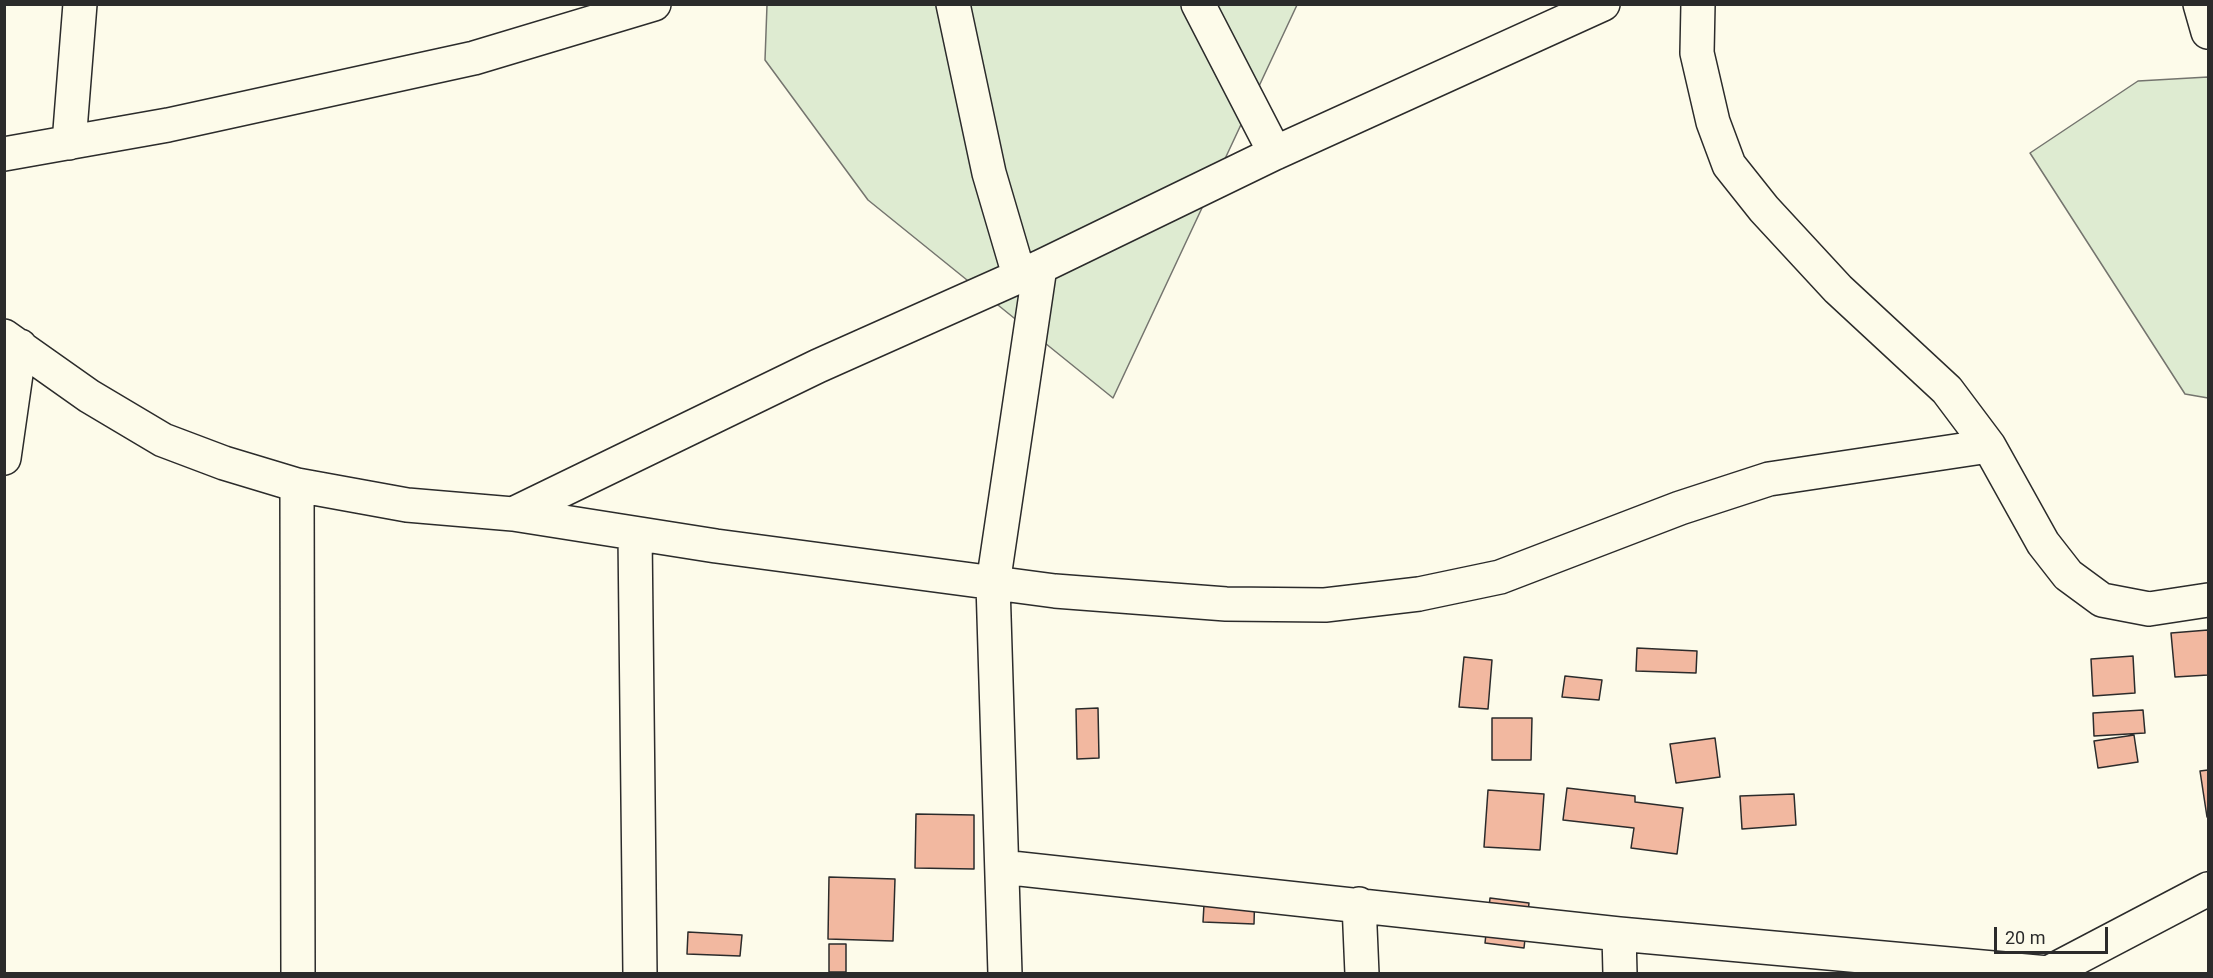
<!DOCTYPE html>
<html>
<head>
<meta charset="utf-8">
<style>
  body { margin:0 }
  #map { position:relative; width:2213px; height:978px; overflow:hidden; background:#fdfbea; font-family:Roboto,sans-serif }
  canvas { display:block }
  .frame { position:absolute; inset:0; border:6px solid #2b2b2b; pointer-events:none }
  .scale { position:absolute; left:1994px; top:927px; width:114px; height:27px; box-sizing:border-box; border:3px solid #2b2b2b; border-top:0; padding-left:8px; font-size:18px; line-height:21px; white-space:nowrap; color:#2b2b2b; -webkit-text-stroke:4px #fdfbea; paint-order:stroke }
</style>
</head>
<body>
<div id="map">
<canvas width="2213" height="978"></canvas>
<div class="frame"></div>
<div class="scale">20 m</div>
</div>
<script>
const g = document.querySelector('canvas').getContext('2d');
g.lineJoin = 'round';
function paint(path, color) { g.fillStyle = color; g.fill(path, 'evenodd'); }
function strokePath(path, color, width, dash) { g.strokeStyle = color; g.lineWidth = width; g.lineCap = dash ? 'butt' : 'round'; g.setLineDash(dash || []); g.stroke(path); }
const green = new Path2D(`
  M767 5H1297L1113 398 868 200 765 60Z
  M2208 77V398L2185 394 2030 153 2138 81Z`);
paint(green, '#deebd1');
strokePath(green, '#74746e', 1.5);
const building = new Path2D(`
  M2208 630V675L2175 677 2171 633Z
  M1637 648 1697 651 1696 673 1636 671Z
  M2133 656 2135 693 2093 696 2091 659Z
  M1464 657 1492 660 1488 709 1459 707Z
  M1565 676 1602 680 1599 700 1562 697Z
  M1098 708 1099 758 1077 759 1076 709Z
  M2143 710 2145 733 2094 736 2093 713Z
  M1492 718H1532L1531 760H1492Z
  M2134 735 2138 762 2098 768 2094 741Z
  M1715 738 1720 777 1676 783 1670 744Z
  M2208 770V816L2207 817 2200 771Z
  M1567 788 1635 796V802L1683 808 1677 854 1631 848 1634 828 1563 820Z
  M1488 790 1544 794 1540 850 1484 847Z
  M1794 794 1796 825 1742 829 1740 796Z
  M916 814 974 815V869L915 868Z
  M829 877 895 879 893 941 828 939Z
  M1205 887 1255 888 1254 924 1203 922Z
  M1490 898 1529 903 1524 948 1485 943Z
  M688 932 742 935 740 956 687 954Z
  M829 944H846V972H829Z`);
paint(building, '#f2b8a0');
strokePath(building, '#2b2b2b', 1.5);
const street = new Path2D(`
  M953 4 989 173 1019 275
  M1198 4 1275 153
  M1698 4 1697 53 1713 122 1729 165 1764 209 1838 289 1947 390 1989 446 2043 543 2068 575 2102 600 2149 609 2208 600
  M2200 4 2208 32
  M69 143 80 4
  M4 154 168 125 474 58 654 4
  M4 336 89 396 163 440 224 463 297 485 407 505 513 514 818 366 1040 267 1275 153 1603 4
  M4 458 20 346
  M297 485 298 974
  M513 514 716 546 1055 591 1226 604 1325 605 1419 594 1500 577 1680 508 1769 479 1989 446
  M635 534 640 974
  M1002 867 1619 934 2048 973 2208 889
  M1359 904 1362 974
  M1619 934 1620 974
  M1005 974 993 584 1040 267`);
strokePath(street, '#2b2b2b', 36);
strokePath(street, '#fdfbea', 33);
</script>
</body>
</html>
